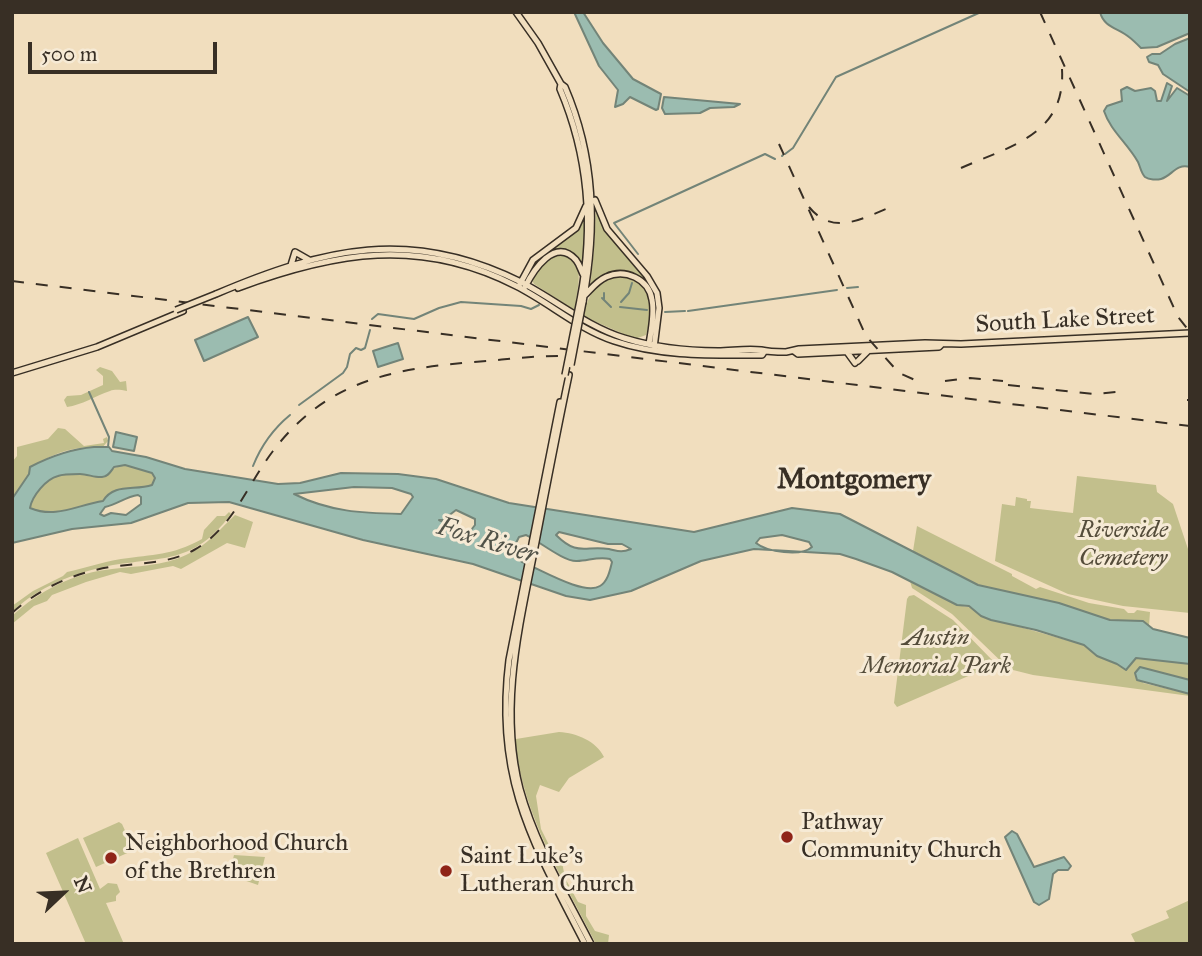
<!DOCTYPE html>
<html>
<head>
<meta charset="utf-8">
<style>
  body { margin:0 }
  #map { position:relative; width:1202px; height:956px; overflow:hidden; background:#f1debe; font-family:"IM FELL Great Primer",serif }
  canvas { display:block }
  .frame { position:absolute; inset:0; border:14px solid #382f25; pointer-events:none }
  .north { position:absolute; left:28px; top:858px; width:70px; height:70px; -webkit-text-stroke:5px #f6ead5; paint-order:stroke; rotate:67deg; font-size:19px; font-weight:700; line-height:28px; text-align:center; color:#382f25 }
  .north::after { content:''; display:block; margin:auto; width:24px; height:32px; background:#382f25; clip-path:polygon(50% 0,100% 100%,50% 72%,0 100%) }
  .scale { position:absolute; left:28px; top:42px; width:189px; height:32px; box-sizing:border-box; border:4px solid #382f25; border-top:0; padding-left:9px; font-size:21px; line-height:24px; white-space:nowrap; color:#382f25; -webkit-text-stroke:5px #f6ead5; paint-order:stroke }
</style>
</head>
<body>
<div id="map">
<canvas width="1202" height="956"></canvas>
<div class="frame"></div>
<div class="north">N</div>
<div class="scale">500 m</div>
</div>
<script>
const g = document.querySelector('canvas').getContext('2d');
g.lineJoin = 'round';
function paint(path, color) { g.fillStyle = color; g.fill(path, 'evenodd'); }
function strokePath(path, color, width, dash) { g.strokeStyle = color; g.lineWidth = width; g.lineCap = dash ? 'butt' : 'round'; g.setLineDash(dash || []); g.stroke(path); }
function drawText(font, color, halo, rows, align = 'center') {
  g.font = font + ' "IM FELL Great Primer",serif'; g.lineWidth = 6; g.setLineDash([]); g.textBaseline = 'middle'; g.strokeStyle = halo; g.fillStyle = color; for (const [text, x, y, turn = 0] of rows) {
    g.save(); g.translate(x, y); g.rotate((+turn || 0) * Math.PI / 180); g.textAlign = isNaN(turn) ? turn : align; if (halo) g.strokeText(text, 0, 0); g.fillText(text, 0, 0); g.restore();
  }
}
paint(new Path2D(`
  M596 208 600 219 646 278 644 279C621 266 610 276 590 288L594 250Z
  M585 215 583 269 567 252C543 255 538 259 526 279L524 278 534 261 580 225Z
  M559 255C585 258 579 281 576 300L586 306C603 253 666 271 646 335L635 339 587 318 534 284 531 278 547 258Z
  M100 367 112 371 120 382 126 381 127 391C121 390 115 389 110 391 95 396 82 405 67 407L64 400 67 396 81 395 103 385V376L96 370Z
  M58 428 65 429 84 446 104 443 103 439 107 437 108 441 101 449C76 443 52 455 30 467L29 474 12 499V462L17 456V447L48 439Z
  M125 465 152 473 155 477 152 485C131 492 120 482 103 501 77 505 56 519 30 508 32 496 47 478 59 475 69 473 81 476 92 475 103 474 114 467 125 465Z
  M1077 476 1156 485 1157 492 1173 504 1190 555V613L1123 606 1068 594 995 561 1002 504 1015 506 1016 497 1027 499V501H1031L1030 508 1073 513Z
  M229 512 231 514C193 565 163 556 108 566 74 573 38 587 12 612V606L33 591 63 576 67 572C85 568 102 562 121 559 154 554 171 556 202 539L204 530 217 516H225Z
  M235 515 253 522 245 548 227 543 181 569 173 566 131 574 120 572 86 582 52 595 47 601 34 606 12 624V616C40 590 74 573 112 569 137 566 163 566 186 555 207 546 219 530 235 515Z
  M917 526 1012 574V576L1036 589 1040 587 1089 603 1124 609 1128 613H1134L1137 610 1150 612 1149 626 1143 621 1110 620 1059 603 978 585 913 551Z
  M910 581 957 605 973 608 981 616 1084 645 1097 656 1128 669 1136 658 1190 664V680L1140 667 1143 683 1190 694V696L1033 675 1009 669 952 614 912 588Z
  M914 595 953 620 996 664 897 707 894 703 907 599 909 596Z
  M559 732C577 733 596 741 604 757L569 778 559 792 540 785 536 796 541 829 550 847 562 862 565 878 578 902 586 905V916L595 931 609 935 608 944H596C562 877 525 819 515 744L516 739Z
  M119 822 122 824 134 850 96 867 83 838Z
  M78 838 100 889 108 883 117 884 120 892 116 896V901L106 903 124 944H86L46 853Z
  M234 855 265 857 258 885 229 875Z
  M1190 900V944H1136L1131 934 1169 918 1166 911Z`), '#c2bf8c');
const water = new Path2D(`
  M574 12H583L603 43 633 79 661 94 658 109 656 110 630 97 623 104 615 107 618 90 599 66Z
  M1100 12H1190V33L1157 47 1141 48C1137 44 1133 40 1129 37 1119 28 1104 28 1100 12Z
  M1190 38V92L1163 74 1158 65 1149 62 1147 57 1152 54H1160L1175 44Z
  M1167 83 1172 86 1167 101 1177 88 1190 96V167C1176 163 1172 176 1161 179 1157 180 1149 180 1145 177 1141 173 1140 166 1138 162 1128 144 1110 130 1104 111L1107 106 1122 101 1121 90 1127 87 1135 91 1151 88 1155 91 1157 101H1161Z
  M664 97 740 104 734 107 710 108 700 113 665 114 662 108Z
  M248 317 258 337 204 361 195 340Z
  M398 343 403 359 378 367 373 351Z
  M116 432 137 437 134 451 113 447Z
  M94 447H109L112 451 146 457 185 469 278 484 300 483 341 473 398 474 436 479 509 503 694 532 792 508 840 514 978 585 1059 603 1110 620 1143 621 1153 629 1190 638V664L1136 658 1126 670 1117 664 1097 656 1084 645 1036 630 991 620 981 616 969 606 957 605 892 572 856 559 840 554 754 549 701 561 631 591 590 600 566 596 473 564 363 540 229 502 188 503 131 523 72 529 12 543V499L29 474 30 467C51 456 70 449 94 447ZM125 465 152 473 155 478 152 485C134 491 114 483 103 501 77 505 56 519 30 508 32 496 46 479 58 476 63 474 75 474 80 474 87 474 96 478 102 477 108 477 111 471 114 467ZM354 487 392 488 411 494 413 497 401 514C362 513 330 512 294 494ZM138 495 141 497V504L126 515 111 513 104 516 100 514 105 507C118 504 125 497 138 495ZM456 510 475 519V525L468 534 454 533 449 525 439 520H443ZM559 532 608 544H622L631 549C621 553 618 551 609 549 585 545 578 557 556 535ZM526 535C539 541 564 562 577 561 588 561 598 556 610 559L612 562C610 570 608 581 600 586 584 596 540 569 522 562L515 555 514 547 519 537ZM782 535 809 542 812 547C801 557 767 552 756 543L760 538Z
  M1140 667 1190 680V694L1137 680 1135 673Z
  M1012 831 1017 834 1034 867 1064 857 1071 866 1068 870H1058L1053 874 1049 899 1039 905 1034 902 1005 837Z`);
paint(water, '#9bbcb0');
strokePath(water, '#738478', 2);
strokePath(new Path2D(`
  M785 154 793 148 836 77 981 12
  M782 156 783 155
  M638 254 614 223 765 154 775 159
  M847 288 858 287
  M604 293V299
  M602 298 611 307
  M621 302 629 293 632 283
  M620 307 647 310
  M688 311 837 290
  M665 312 685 311
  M372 319 378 314 414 319 439 308 461 302 521 306 531 309 539 305
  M89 392 109 437 108 447
  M299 405 343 373 347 367 350 354 356 348 361 350 365 348 370 330
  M253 466C261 446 273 429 290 415`), '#738478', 2);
const major = new Path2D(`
  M516 12 538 43 561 84 565 87C595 157 597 227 583 302
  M561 84 560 89C589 157 594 228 580 300
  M595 200 607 229 647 276 657 293 659 308 654 348
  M291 265 295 252 309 260
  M520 284 533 260 576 228 586 206
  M525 287C533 271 555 236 576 260 580 265 581 271 584 276
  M238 288C335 252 420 237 516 286 550 303 578 329 614 341 661 357 713 355 762 355L764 352
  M216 294C324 248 411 227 521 282 556 300 586 326 624 338 653 347 688 351 718 351 731 351 747 348 761 350 769 352 777 352 786 352L799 349 925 343 961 344 1190 333
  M585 295C592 288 597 281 606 277 625 268 649 279 652 300 655 314 651 331 649 344
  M794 351 798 354 939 347 941 345
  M847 352 855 363
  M858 361 868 351
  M12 373 97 347 183 311
  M569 375C557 432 546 490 535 547 519 628 499 708 520 789 535 844 565 893 591 944
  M560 402 509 660C494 779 533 843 585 944`);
strokePath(major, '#382f25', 8);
strokePath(major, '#f1debe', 5);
strokePath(new Path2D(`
  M1040 12 1178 317 1190 332
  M779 144 866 336 899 373 915 380
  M961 168C1010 146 1066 135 1062 69
  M809 207C832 235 859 220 886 209
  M12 281 1190 426
  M945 381 970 378 1003 381
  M1008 385 1094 394 1116 392
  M1187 400H1190
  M12 613C41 587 78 571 117 566 144 563 170 563 194 550 233 528 247 485 273 451 326 381 391 369 474 362 502 360 530 356 558 356`), '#382f25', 2, [12, 12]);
const majorBridge = new Path2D(`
  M176 310 216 294
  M571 365 583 302
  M565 375 580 300`);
strokePath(majorBridge, '#382f25', 8, []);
strokePath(majorBridge, '#f1debe', 5);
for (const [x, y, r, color] of [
  [787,837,7,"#8f2418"],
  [111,858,7,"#8f2418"],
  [446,871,7,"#8f2418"]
]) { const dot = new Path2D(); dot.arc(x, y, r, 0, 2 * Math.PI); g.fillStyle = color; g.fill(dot); strokePath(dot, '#f6ead5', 2.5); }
drawText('24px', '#382f25', '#f6ead5', [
  ["South Lake Street",1065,321,-3]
]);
drawText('italic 24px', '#544c3a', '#f6ead5', [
  ["Riverside",1123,531],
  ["Cemetery",1123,559],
  ["Austin",936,639],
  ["Memorial Park",936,667]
]);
drawText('24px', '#382f25', '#f6ead5', [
  ["Pathway",801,823],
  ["Community Church",801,851],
  ["Neighborhood Church",125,844],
  ["of the Brethren",125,872],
  ["Saint Luke's",460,857],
  ["Lutheran Church",460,885]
], 'left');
drawText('italic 26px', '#515248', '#f6ead5', [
  ["Fox River",487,542,17]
]);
drawText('bold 28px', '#382f25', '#f6ead5', [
  ["Montgomery",854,481]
]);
</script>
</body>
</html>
